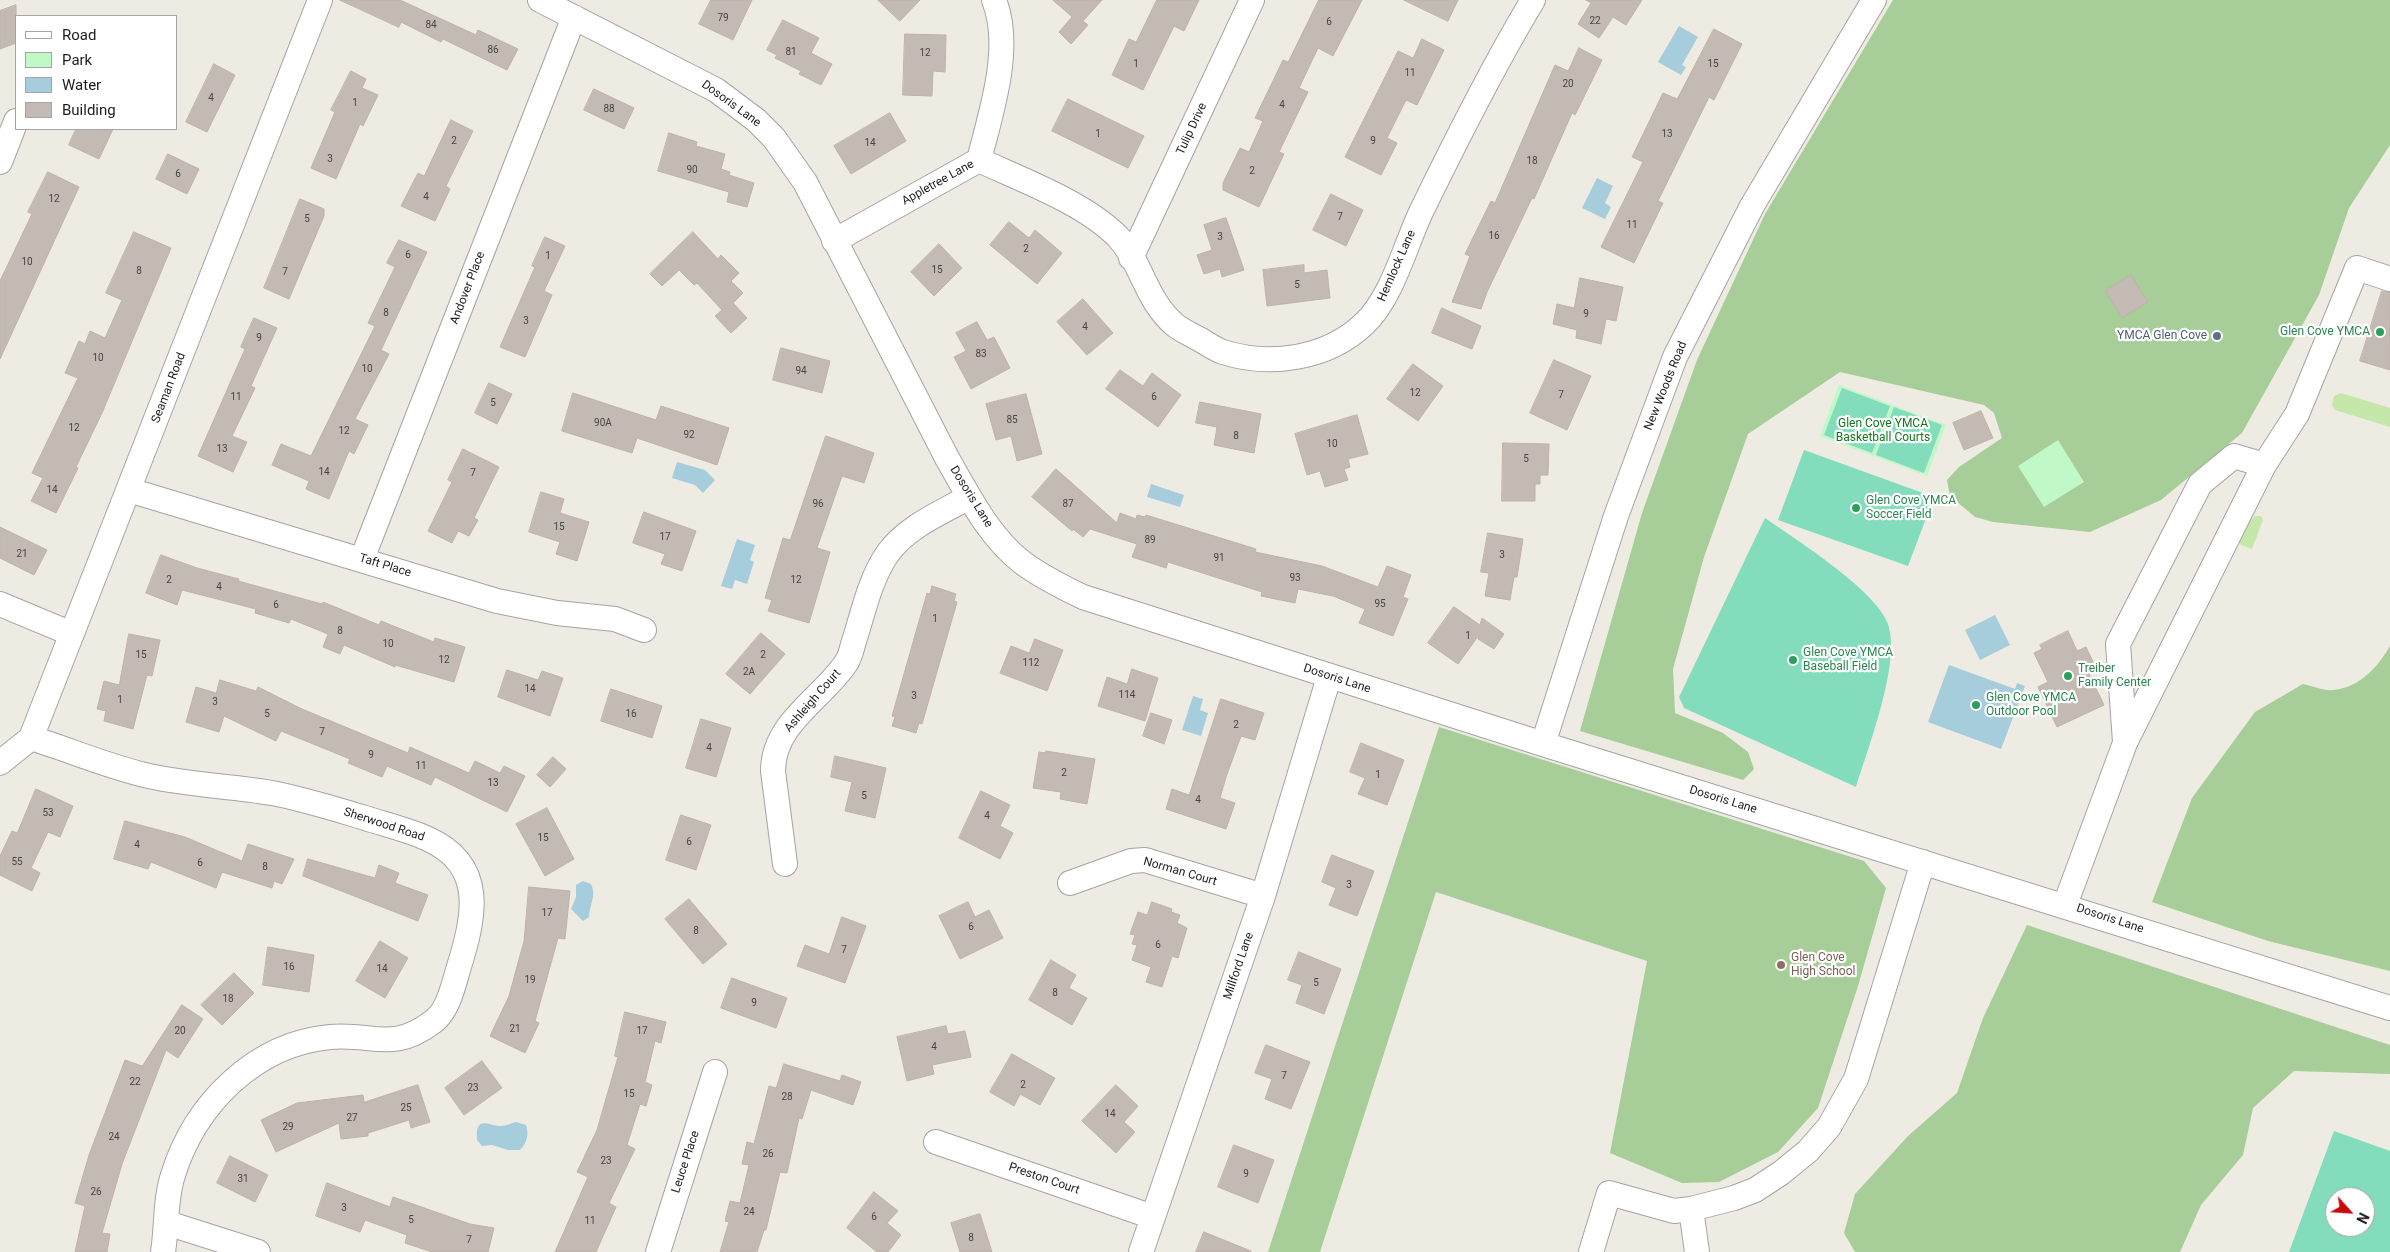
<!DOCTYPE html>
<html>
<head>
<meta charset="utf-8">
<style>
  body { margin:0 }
  #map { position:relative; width:2390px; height:1252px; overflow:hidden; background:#eeebe3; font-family:Roboto,sans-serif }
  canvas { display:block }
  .legend { position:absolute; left:15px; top:15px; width:162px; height:115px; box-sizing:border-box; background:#fff; border:1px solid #a5a5a5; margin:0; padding:6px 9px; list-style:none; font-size:15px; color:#1d1d1d }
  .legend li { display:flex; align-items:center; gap:10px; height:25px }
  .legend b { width:25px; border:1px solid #a5a5a5 }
  .north { position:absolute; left:2325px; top:1187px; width:50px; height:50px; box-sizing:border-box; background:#fff; border:1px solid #a5a5a5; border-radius:50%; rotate:116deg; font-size:14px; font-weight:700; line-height:20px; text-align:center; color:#1d1d1d }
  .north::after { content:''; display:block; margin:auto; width:18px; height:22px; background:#c50b05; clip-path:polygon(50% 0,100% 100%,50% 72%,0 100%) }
</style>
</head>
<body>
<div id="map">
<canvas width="2390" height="1252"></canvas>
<ul class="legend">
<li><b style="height:6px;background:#fff"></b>Road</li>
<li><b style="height:14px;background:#c1f8c7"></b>Park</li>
<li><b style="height:14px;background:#a5cddb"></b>Water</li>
<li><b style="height:14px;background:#c3bab3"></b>Building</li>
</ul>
<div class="north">N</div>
</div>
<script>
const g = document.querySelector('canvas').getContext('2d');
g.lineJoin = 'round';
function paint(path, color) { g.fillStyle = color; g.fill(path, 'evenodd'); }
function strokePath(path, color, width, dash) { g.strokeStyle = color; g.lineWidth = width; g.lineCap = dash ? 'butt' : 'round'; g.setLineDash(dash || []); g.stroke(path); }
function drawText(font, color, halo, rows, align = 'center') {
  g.font = font + ' Roboto,sans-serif'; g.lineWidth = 4.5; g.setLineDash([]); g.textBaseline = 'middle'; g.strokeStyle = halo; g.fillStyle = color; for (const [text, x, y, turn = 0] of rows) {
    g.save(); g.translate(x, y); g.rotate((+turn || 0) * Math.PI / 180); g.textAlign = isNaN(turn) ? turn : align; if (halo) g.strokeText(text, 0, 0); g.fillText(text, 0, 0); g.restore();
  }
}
paint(new Path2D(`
  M2341 393 2390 408V427L2335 410 2332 405 2334 396Z
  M2255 516H2261L2263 520 2252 549 2241 545 2238 541 2249 522Z`), '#c6e7aa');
paint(new Path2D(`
  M1893 0H2390V145L2349 208 2319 295 2242 433 2161 500 2090 532 1993 522 1975 517 1950 496 1947 480 1959 467 2002 438 1994 413 1984 405 1840 372 1748 434 1704 557 1673 669 1675 713 1723 733 1748 752 1754 769 1743 780 1580 731 1642 513 1697 360 1765 214Z
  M2390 646V971L2268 941 2152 902 2192 798 2255 712 2303 684C2312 686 2325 691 2334 690 2360 687 2378 667 2390 646Z
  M1439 727 1864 861 1886 888 1858 986 1818 1108 1778 1152 1719 1182 1682 1183 1610 1153 1647 961 1436 892 1320 1252H1268Z
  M2027 925 2390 1045V1074L2294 1071 2253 1108 2243 1155 2201 1205 2180 1252H1855L1844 1233 1855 1194 1908 1136 1957 1093 1983 1018Z`), '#a7cd99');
paint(new Path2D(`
  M1839 385 1946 425 1927 476 1820 436Z
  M2058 440 2084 482 2044 507 2018 466Z`), '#c1f8c7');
paint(new Path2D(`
  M1842 388 1890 406 1872 453 1824 435Z
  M1894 407 1942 425 1924 473 1876 455Z
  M1804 450 1934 497 1908 566 1778 520Z
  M1765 518C1795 539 1876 590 1888 624 1901 663 1868 748 1856 787L1684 708 1679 697Z
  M2334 1131 2390 1151V1252H2289ZM2335 1197H2365V1227H2335Z`), '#83dcbc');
paint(new Path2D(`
  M1679 26 1698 37 1682 65 1686 67 1681 75 1658 62Z
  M1597 178 1613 186 1605 203 1611 207 1605 219 1582 208Z
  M677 462 705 470 715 480 703 493 695 485 672 478Z
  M1151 484 1184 495 1180 507 1147 497Z
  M737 539 755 545 750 560 754 562 747 584 735 580 732 589 721 586Z
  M1995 615 2010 645 1980 660 1965 630Z
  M1949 665 2015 689 2017 683 2025 686 2001 749 1928 722Z
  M1193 696 1203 699 1200 710 1208 713 1201 736 1182 730Z
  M583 881 591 884C597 895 589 906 589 917L583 921 571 909 576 897V885Z
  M516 1122 526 1125C529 1134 527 1143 520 1150H508L492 1145 482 1146 477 1140C475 1114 489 1126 501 1126 506 1126 511 1123 516 1122Z`), '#a5cddb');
const building = new Path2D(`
  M340 0H400L476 35 478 30 518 49 507 70 443 39 441 42 401 22 399 27Z
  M711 0H752L733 40 699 24Z
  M878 0H920L900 21Z
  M1053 0H1102L1083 21 1088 25 1071 44 1059 32 1072 17Z
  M1157 0H1199L1184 31 1174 26 1143 90 1112 75 1129 39 1136 42Z
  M1319 0H1362L1333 56 1318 48 1299 88 1308 92 1279 152 1284 154 1259 207 1223 190V183L1240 148 1249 152 1263 121 1255 118 1283 60 1288 62Z
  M1404 0H1458L1448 21Z
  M1586 0H1642L1626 25 1613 17 1599 38 1578 24 1591 3Z
  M16 5V43L0 49V11Z
  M783 20 819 38 811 53 832 64 821 85 799 74 801 71 775 58 777 55 767 50Z
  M1714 29 1742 44 1714 100 1709 97 1658 201 1663 203 1634 263 1601 247 1643 162 1632 157 1663 93 1677 99Z
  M905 34 946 35 945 72 933 71 932 96 903 95Z
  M1422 39 1444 50 1417 105 1406 100 1387 138 1397 143 1381 175 1345 157 1398 51 1413 58Z
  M1579 48 1602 60 1575 115 1572 113 1534 199 1532 198 1487 292 1481 309 1452 302 1470 256 1465 254 1491 201 1495 203 1555 65 1568 71Z
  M214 64 235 75 207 132 186 122Z
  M351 71 366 79 362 88 378 95 363 126 360 124 336 179 311 168 335 112 331 110Z
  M594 89 634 108 624 129 584 110Z
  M1068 99 1144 136 1128 168 1052 131Z
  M890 113 906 141 851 174 834 146Z
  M451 120 473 131 446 186 450 189 435 221 401 206 418 173 424 176Z
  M76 129H113L99 159 69 145Z
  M669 133 697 142 696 146 725 154 721 169 730 172 729 175 754 183 747 207 727 202 729 192 658 171Z
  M168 154 199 169 187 194 156 179Z
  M48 172 79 187 0 359V281L32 214 28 212Z
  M1331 194 1363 210 1346 246 1313 230Z
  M300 199 324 209V216L289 299 264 288Z
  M1226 218 1244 270 1222 277 1220 269 1204 274 1197 255 1212 250 1204 225Z
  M1009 222 1029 238 1035 230 1062 253 1037 284 990 245Z
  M134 232 171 248 102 413 76 467 78 468 56 513 31 501 43 478 32 473 78 378 65 373 79 341 85 344 90 331 105 338 122 300 106 293Z
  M693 232 718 259 721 255 739 273 731 281 743 293 733 303 747 318 731 333 715 316 722 310 697 283 694 285 679 270 662 286 650 274Z
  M545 237 565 246 544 291 552 295 525 357 500 347 535 267 532 266Z
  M399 240 427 252 381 350 389 354 355 419 368 425 354 454 349 451 329 499 306 489 309 481 272 465 281 444 311 456 375 326 368 323 395 267 387 263Z
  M939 244 962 268 934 296 911 272Z
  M1304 265V273L1327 270 1330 298 1267 306 1263 270Z
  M2131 275 2148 302 2122 318 2105 291Z
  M1580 278 1623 287 1616 321 1606 319 1601 344 1576 338 1577 330 1553 324 1557 304 1574 308Z
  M2382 291 2390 292V370L2360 361Z
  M1083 299 1113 333 1087 355 1057 322Z
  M1442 308 1481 326 1472 349 1432 333Z
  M254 318 277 328 251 386 255 388 232 436 247 442 233 472 198 456 245 349 241 347Z
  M977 322 987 340 994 337 1010 368 971 389 954 357 966 351 956 333Z
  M781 348 830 361 822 393 773 380Z
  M1554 360 1591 376 1567 430 1530 413Z
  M1413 364 1443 386 1418 421 1387 399Z
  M1120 370 1143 386 1152 373 1181 395 1158 427 1106 389Z
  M489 383 512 394 497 424 475 413Z
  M573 393 656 420 661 406 729 428 717 465 637 438 632 453 562 431Z
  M1026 394 1042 454 1017 461 1011 436 996 440 986 404Z
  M1200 402 1261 414 1254 453 1214 445 1217 427 1196 423Z
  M1981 411 1993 438 1964 450 1953 423Z
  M1357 415 1368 454 1348 459 1350 467 1344 469 1348 480 1325 487 1320 471 1307 475 1295 434Z
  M826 436 874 453 864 483 842 476 817 548 830 552 809 623 768 611 772 600 765 598 783 538 790 540Z
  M1503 443 1549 444 1548 475H1540V484H1535V501H1502Z
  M463 449 499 467 474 518 478 520 469 536 458 531 452 543 428 531 452 482 448 480Z
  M1056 469 1117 523 1120 513 1136 519 1137 515 1145 517 1146 515 1256 549 1255 552 1322 566 1378 587 1387 566 1411 575 1403 597 1408 599 1393 636 1359 623 1365 609 1333 596 1298 589 1295 603 1261 596 1262 592 1168 562 1166 568 1132 557 1137 544 1090 529 1083 537 1073 529 1072 531 1032 497Z
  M541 492 564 499 560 513 589 522 577 561 556 554 560 542 529 532Z
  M644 512 696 531 682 571 661 564 665 554 633 543Z
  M0 527 47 550 34 575 0 558Z
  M1488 533 1523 539 1517 577H1514L1510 600 1485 596 1489 573 1481 572Z
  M161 555 197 568 239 579 238 581 322 604 323 602 379 625 381 621 434 642 435 638 465 647 454 682 395 665V667L344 645 340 654 323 647 328 634 291 619 289 623 255 613 256 609 182 590 177 605 146 593Z
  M932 586 956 594 954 601 957 602 922 724 919 723 916 733 892 726 895 717 892 716 927 593 930 594Z
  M1454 607 1480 625 1482 618 1504 634 1494 649 1478 639 1479 635 1458 664 1428 643Z
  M2068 631 2077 651 2086 647 2095 666 2087 670 2104 705 2057 727 2038 687 2048 682 2034 653 2042 649 2040 645Z
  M761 633 785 654 750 694 726 674Z
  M129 634 160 640 152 676 147 675 133 729 104 721 106 711 97 709 104 681 119 685Z
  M1035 639 1063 650 1047 691 1000 673 1011 646 1029 653Z
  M1132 669 1158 678 1145 721 1098 706 1107 677 1127 684Z
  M507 670 538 680 542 671 563 678 550 716 498 697Z
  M220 680 256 691 258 687 302 709 408 753 410 747 469 773 475 761 500 773 504 766 525 776 507 812 435 777 431 785 387 766 382 777 348 763 350 759 281 731 276 741 224 716 219 732 186 722 196 687 216 693Z
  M611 689 662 706 652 738 601 721Z
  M1221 699 1264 713 1255 740 1241 736 1226 777 1220 798 1235 803 1226 829 1166 809 1172 789 1189 795Z
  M1151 713 1172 720 1164 744 1143 736Z
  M701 719 731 728 716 777 686 768Z
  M1361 743 1404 760 1387 805 1358 794 1365 778 1350 772Z
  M1046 751 1095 759 1087 804 1060 799 1061 792 1033 788 1039 752 1046 753Z
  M835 756 886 768 875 818 845 811 852 782 831 777Z
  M553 757 566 769 550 787 537 775Z
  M36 789 73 806 60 837 48 832 31 868 40 873 32 891 0 875V856L12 831 17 833Z
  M981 791 1010 805 1000 826 1013 833 1000 859 959 838Z
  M547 808 574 859 545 876 516 824Z
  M681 815 711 825 696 870 666 860Z
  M125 821 185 837 242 861 248 844 294 859 282 884 274 881 272 888 222 872 216 888 151 862 148 869 114 859Z
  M1332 855 1374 871 1357 916 1329 905 1336 888 1322 882Z
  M308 859 375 878 379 865 399 873 395 883 428 895 418 921 303 876Z
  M529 887 570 891 565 939 558 938 535 1021 539 1023 525 1053 490 1036 509 996 524 941Z
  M689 899 727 944 703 964 665 919Z
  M968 902 975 917 989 910 1003 938 960 959 939 916Z
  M1152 902 1172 909 1171 912 1180 915 1177 923 1187 928 1178 958 1172 956 1162 987 1146 982 1151 967 1132 960 1137 945 1132 944 1135 935 1130 934 1138 912 1147 915Z
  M842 917 866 926 845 983 797 966 805 945 829 954Z
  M380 941 408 958 385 998 356 981Z
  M268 947 314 955 309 992 263 985Z
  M1299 952 1341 969 1324 1014 1296 1003 1302 985 1288 980Z
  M1051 960 1076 975 1069 988 1087 998 1072 1025 1029 1000Z
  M234 973 254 993 222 1025 201 1005Z
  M732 978 787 998 776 1028 721 1008Z
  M182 1005 203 1019 178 1058 166 1050 122 1164 102 1233 110 1234 107 1252H75L85 1206 75 1203 89 1155 125 1060 142 1066Z
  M625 1012 666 1022 661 1043 655 1041 645 1082 652 1085 646 1106 640 1104 627 1145 635 1149 609 1203 616 1207 596 1252H555L588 1177 577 1172 597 1130 618 1057 615 1056Z
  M946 1026 948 1034 965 1031 971 1057 932 1065 934 1074 907 1081 897 1037Z
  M1266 1045 1310 1062 1291 1109 1265 1099 1272 1079 1255 1073Z
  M1012 1054 1055 1078 1040 1105 1020 1094 1014 1106 990 1092Z
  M482 1061 502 1088 464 1115 445 1088Z
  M784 1064 840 1081 842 1075 861 1082 853 1105 811 1090 802 1119 799 1118 787 1173 780 1172 766 1230H764L757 1252H720L729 1222 725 1221 730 1201 740 1203 749 1165 742 1164 747 1142 754 1144 769 1086 776 1088Z
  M418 1085 430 1122 411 1128 409 1120 368 1133V1136L341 1139 339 1123 276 1152 261 1120 297 1103 363 1095 364 1102Z
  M1116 1085 1138 1106 1124 1122 1135 1132 1116 1153 1082 1121Z
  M1234 1145 1274 1160 1258 1203 1218 1187Z
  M230 1156 268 1175 255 1202 217 1183Z
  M327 1183 390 1207 393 1197 470 1224 494 1228 488 1252H432L405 1243 407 1235 365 1220 360 1232 316 1216Z
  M874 1192 898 1211 887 1223 901 1235 888 1252H877L847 1228Z
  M980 1214 992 1252H960L951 1223Z
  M1204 1232 1251 1251V1252H1196Z`);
paint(building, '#c3bab3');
strokePath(building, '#bfb2a6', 1);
const minor = new Path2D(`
  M540 0 716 90 756 120 774 138 805 182 947 458C968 495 989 537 1023 563 1042 577 1062 587 1083 597L1543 744 2390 1008
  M979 160C1022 180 1085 203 1118 237 1142 263 1146 301 1175 325 1181 330 1190 334 1197 338 1205 342 1214 349 1223 352 1270 367 1327 359 1364 324 1392 298 1405 246 1421 212 1456 140 1492 68 1533 0
  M0 162 16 121
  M834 241 979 160C991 112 1013 48 994 0
  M1131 258 1252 0
  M129 490 497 601 557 613 615 619 644 630
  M362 559 574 17
  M0 604 72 634
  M31 738C70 750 109 767 149 776 190 785 231 786 272 793 303 799 332 808 362 817 383 824 405 829 426 838 488 865 474 918 458 970 453 987 448 1010 434 1021 392 1053 374 1033 330 1037 255 1044 195 1104 173 1175 165 1199 167 1227 163 1252
  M2125 742 2118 644 2200 484 2234 456 2264 465
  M1543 744 1616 516 1675 357 1752 206 1874 0
  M0 763 31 738 320 0
  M785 864 773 771C773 723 822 699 846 663 851 656 852 646 855 638 864 609 871 577 888 553 908 526 941 513 969 497
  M1070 883 1131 861 1145 860 1263 896
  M2065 905 2125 743 2264 465 2297 414 2357 268 2390 279
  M936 1142 1153 1217
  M1691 1209 1697 1252
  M167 1223 258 1252
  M658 1252 715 1072
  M1141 1252 1263 896 1329 677
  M1591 1252 1609 1193 1674 1211 1691 1209 1734 1198 1755 1190 1781 1173 1808 1151 1829 1127 1856 1079 1923 862`);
strokePath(minor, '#a4a4a4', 26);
strokePath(minor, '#fff', 24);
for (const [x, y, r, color] of [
  [2380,332,5,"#2e9e5b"],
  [2217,336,5,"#5c6f8a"],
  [1856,508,5,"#2e9e5b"],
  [1793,660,5,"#2e9e5b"],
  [2068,676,5,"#2e9e5b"],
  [1976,705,5,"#2e9e5b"],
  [1781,965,5,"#8d6e63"]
]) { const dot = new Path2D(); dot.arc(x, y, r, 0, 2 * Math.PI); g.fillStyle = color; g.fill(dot); strokePath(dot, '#fff', 2); }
drawText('10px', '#464442', null, [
  ["79",723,18],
  ["22",1595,21],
  ["6",1329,22],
  ["84",431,25],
  ["86",493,50],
  ["81",791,52],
  ["12",925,53],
  ["1",1136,64],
  ["15",1713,64],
  ["11",1410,73],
  ["20",1568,84],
  ["4",211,98],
  ["1",355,103],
  ["4",1282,105],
  ["88",609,109],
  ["1",1098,134],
  ["13",1667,134],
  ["2",454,141],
  ["9",1373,141],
  ["14",870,143],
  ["3",330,159],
  ["18",1532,161],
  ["90",692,170],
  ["2",1252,171],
  ["6",178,174],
  ["4",426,197],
  ["12",54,199],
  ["7",1340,217],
  ["5",307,219],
  ["11",1632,225],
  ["16",1494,236],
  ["3",1220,237],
  ["2",1026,249],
  ["6",408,255],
  ["1",548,256],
  ["10",27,262],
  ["15",937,270],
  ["8",139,271],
  ["7",285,272],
  ["5",1297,285],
  ["8",386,313],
  ["9",1586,314],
  ["3",526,321],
  ["4",1085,327],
  ["9",259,338],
  ["83",981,354],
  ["10",98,358],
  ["10",367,369],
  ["94",801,371],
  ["12",1415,393],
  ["7",1561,395],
  ["11",236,397],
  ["6",1154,397],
  ["5",493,403],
  ["85",1012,420],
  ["90A",603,423],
  ["12",74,428],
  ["12",344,431],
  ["92",689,435],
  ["8",1236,436],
  ["10",1332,444],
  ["13",222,449],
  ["5",1526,459],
  ["14",324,472],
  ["7",473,473],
  ["14",52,490],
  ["96",818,504],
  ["87",1068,504],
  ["15",559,527],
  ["17",665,537],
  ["89",1150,540],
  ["21",22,554],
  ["3",1502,555],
  ["91",1219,558],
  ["93",1295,578],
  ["2",169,580],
  ["12",796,580],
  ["4",219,587],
  ["95",1380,604],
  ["6",276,605],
  ["1",935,619],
  ["8",340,631],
  ["1",1468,636],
  ["10",388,644],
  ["15",141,655],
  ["2",763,655],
  ["12",444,660],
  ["112",1031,663],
  ["2A",749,672],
  ["14",530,689],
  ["114",1127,695],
  ["3",914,696],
  ["1",120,700],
  ["3",215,702],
  ["5",267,714],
  ["16",631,714],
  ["2",1236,725],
  ["7",322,732],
  ["4",709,748],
  ["9",371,755],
  ["11",421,766],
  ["2",1064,773],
  ["1",1378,775],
  ["13",493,783],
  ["5",864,796],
  ["4",1198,800],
  ["53",48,813],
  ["4",987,816],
  ["15",543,838],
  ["6",689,842],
  ["4",137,845],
  ["55",17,862],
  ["6",200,863],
  ["8",265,867],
  ["3",1349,885],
  ["17",547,913],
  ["6",971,927],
  ["8",696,931],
  ["6",1158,945],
  ["7",844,950],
  ["16",289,967],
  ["14",382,969],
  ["19",530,980],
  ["5",1316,983],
  ["8",1055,993],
  ["18",228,999],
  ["9",754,1003],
  ["21",515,1029],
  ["20",180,1031],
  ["17",642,1031],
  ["4",934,1047],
  ["7",1284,1076],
  ["22",135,1082],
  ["2",1023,1085],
  ["23",473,1088],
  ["15",629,1094],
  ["28",787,1097],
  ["25",406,1108],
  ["14",1110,1114],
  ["27",352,1118],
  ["29",288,1127],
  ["24",114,1137],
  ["26",768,1154],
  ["23",606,1161],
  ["9",1246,1174],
  ["31",243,1179],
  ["26",96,1192],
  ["3",344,1208],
  ["24",749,1212],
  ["6",874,1217],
  ["5",411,1220],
  ["11",590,1221],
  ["8",971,1238],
  ["7",469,1240]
]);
drawText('12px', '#1d1d1d', '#fff', [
  ["Dosoris Lane",731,104,36],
  ["Tulip Drive",1192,129,-65],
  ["Appletree Lane",938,183,-29],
  ["Hemlock Lane",1397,266,-66],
  ["Andover Place",468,288,-69],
  ["New Woods Road",1666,386,-68],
  ["Seaman Road",169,388,-69],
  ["Dosoris Lane",971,497,58],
  ["Taft Place",385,566,17],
  ["Dosoris Lane",1337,679,18],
  ["Ashleigh Court",813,701,-49],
  ["Dosoris Lane",1723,800,17],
  ["Sherwood Road",384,825,18],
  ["Norman Court",1180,872,16],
  ["Dosoris Lane",2110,919,18],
  ["Millford Lane",1239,966,-71],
  ["Leuce Place",686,1162,-72],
  ["Preston Court",1044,1179,19]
]);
drawText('12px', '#27864d', '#fff', [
  ["Glen Cove YMCA",2370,332,"right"],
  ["Glen Cove YMCA",1866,501],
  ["Soccer Field",1866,515],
  ["Glen Cove YMCA",1803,653],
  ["Baseball Field",1803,667],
  ["Treiber",2078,669],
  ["Family Center",2078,683],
  ["Glen Cove YMCA",1986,698],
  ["Outdoor Pool",1986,712]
], 'left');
drawText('12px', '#4e5e75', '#fff', [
  ["YMCA Glen Cove",2207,336]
], 'right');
drawText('12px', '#0e781a', '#fff', [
  ["Glen Cove YMCA",1883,424],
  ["Basketball Courts",1883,438]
]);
drawText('12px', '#785e54', '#fff', [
  ["Glen Cove",1791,958],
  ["High School",1791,972]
], 'left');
</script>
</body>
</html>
